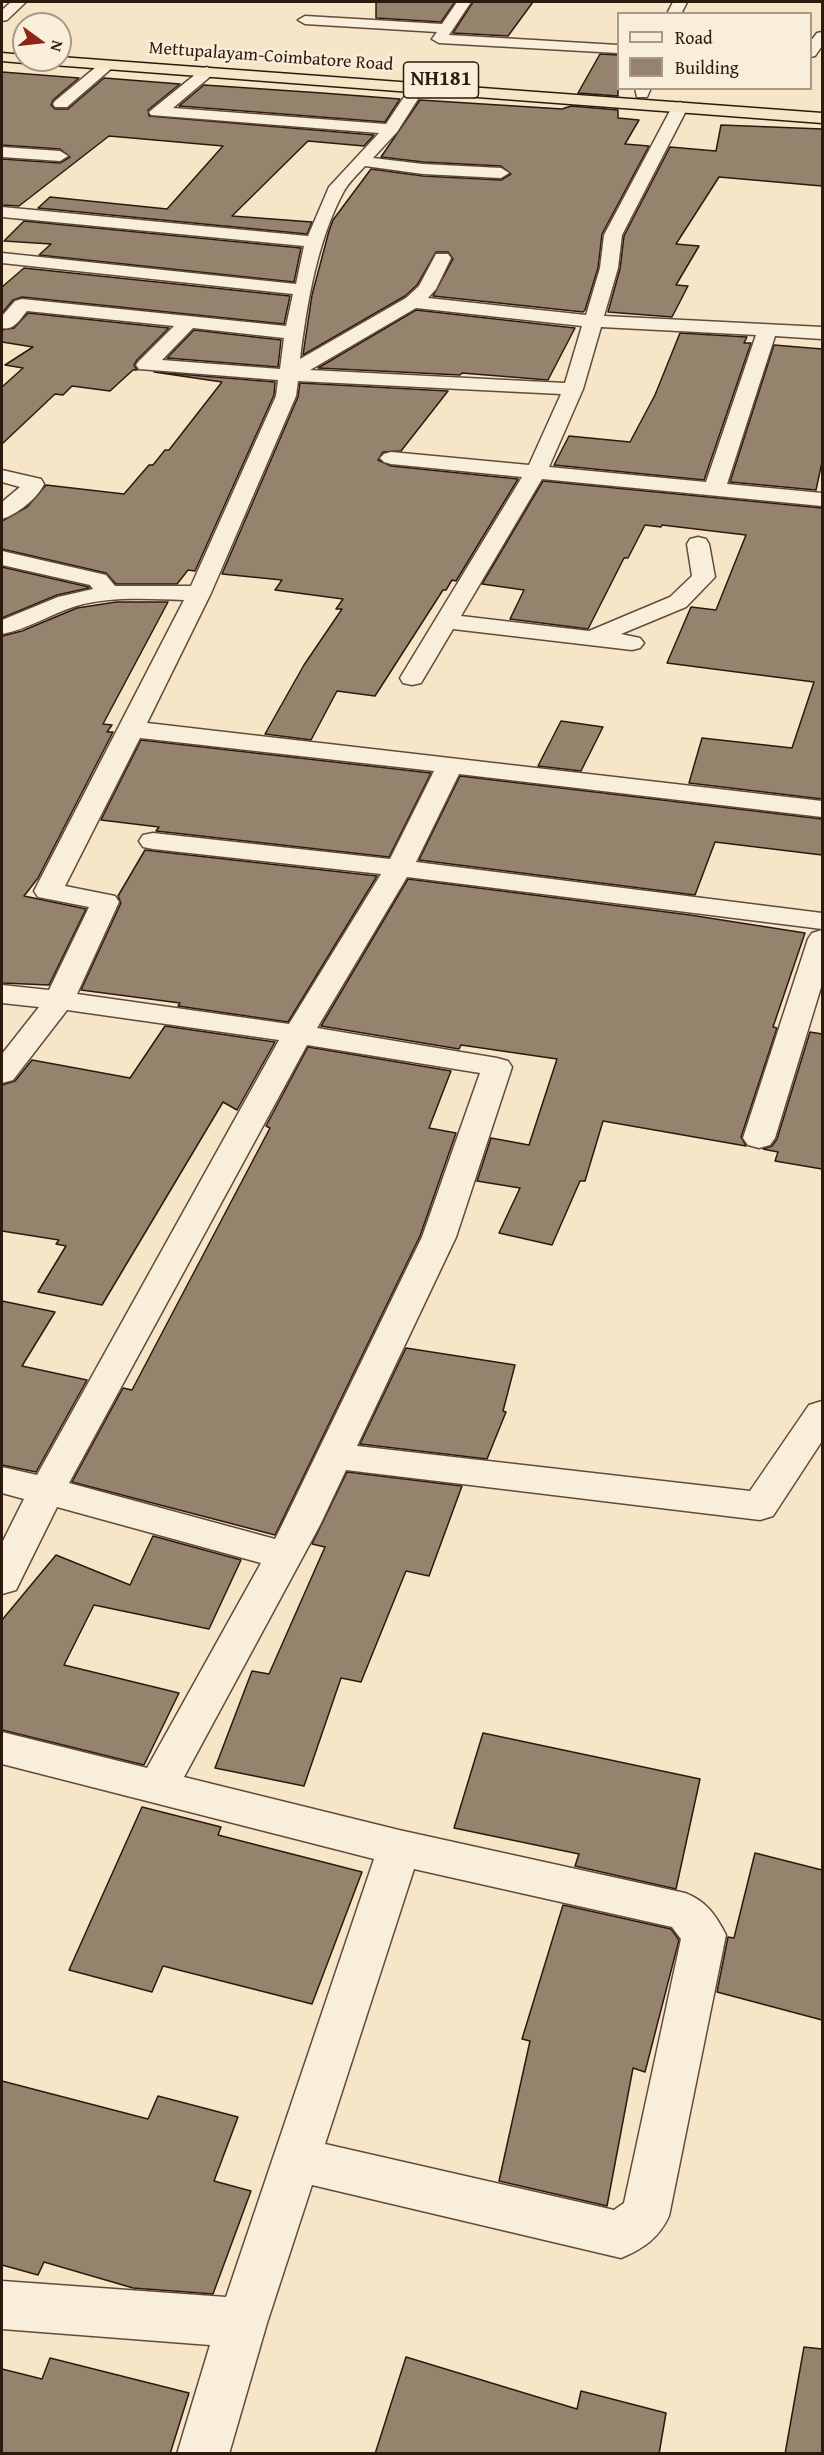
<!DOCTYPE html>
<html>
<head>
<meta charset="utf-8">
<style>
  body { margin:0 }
  #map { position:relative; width:824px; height:2455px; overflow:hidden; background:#f6e5c6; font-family:"Gentium Book Plus",serif }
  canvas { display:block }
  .frame { position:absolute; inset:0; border:3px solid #2e190f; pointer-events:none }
  .legend { position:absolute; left:617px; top:12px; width:195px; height:78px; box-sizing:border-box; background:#f9eeda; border:2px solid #a89989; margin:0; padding:8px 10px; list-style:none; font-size:18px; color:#2e190f }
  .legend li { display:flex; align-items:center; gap:12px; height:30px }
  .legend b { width:30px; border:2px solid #a89989 }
  .north { position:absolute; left:12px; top:12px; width:60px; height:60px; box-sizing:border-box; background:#f9eeda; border:2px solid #a89989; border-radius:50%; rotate:105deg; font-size:16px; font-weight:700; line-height:24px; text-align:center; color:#2e190f }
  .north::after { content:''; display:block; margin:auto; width:21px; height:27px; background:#8f2418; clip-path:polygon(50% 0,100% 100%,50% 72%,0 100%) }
</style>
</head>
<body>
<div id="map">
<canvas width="824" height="2455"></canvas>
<div class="frame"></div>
<ul class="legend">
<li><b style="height:8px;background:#f9eeda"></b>Road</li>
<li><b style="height:16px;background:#96836e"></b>Building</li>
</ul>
<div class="north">N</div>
</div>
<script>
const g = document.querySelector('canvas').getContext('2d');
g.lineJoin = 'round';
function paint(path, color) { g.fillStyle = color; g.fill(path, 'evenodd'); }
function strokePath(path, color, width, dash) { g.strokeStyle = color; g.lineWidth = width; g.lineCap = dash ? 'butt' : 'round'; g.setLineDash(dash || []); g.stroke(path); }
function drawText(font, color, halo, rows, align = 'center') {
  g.font = font + ' "Gentium Book Plus",serif'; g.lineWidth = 4.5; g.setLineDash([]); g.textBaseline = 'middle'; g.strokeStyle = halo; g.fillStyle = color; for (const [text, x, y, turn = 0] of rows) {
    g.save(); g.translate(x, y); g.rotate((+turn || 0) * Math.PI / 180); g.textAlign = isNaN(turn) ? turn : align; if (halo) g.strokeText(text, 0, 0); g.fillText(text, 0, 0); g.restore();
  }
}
const building = new Path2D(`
  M376 2H455L441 22 376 18Z
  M473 2H533L508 36 453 33Z
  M600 54 618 55V96L578 93Z
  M2 72 79 78 53 100 51 105 55 109H68L104 78 180 84 148 110 149 116 374 135 364 146 308 141 232 216 312 222 307 234 38 208 50 197 167 209 223 146 109 136 19 206 2 205V159L60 163 70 157 60 149 2 145Z
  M204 85 322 93 400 99 385 122 179 106Z
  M420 100 562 109 571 106 618 110V118L639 120 625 144 649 146 602 234 598 268 585 310 583 312 433 296 453 259 448 252H436L417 285 405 296 303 355 312 295 329 231 333 220 371 169 423 176 501 180 511 174 501 166 423 162 381 157Z
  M721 125 822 129V186L719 177 676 244 699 246 676 285 688 286 672 317 608 312 620 269 624 236 670 147 716 151Z
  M24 221 301 248 294 282 39 255 51 244 4 241Z
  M24 268 290 296 284 324 22 297 13 300 2 313V287Z
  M416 310 575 328 548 380 462 373 460 375 318 368Z
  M28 313 169 328 137 360 134 365 137 370H133L110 391 72 386 63 395 55 394 2 444V387L23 368 5 365 33 347 2 342V330L14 328Z
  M194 330 281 340 278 367 167 358Z
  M680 333 747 337 744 343H751L704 480 554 465 569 436 630 442 655 395Z
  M774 345 822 349V462L816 490 730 482Z
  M154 372 275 382 274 395 195 571 188 570 177 584H116L106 573 2 549V521L27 507 46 485 124 494 149 465H153L165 450H169L222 382Z
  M300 383 448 391 401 451 383 452 378 460 391 466 518 479 456 581 452 580 446 590H443L375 696 337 691 311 740 265 734 304 665 342 609H336L343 599 275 590 282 580 222 574 298 397Z
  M543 481 822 508V799L689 783 702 738 792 748 814 682 667 663 691 607 716 610 746 535 662 525 661 527 645 525 628 558H624L588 629 510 619 524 590 482 584Z
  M2 567 89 587V588L57 595 2 618Z
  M116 602H168L103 724 112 725 107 732H113L38 878 24 896 86 909 49 985 2 983V636L22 631 77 608Z
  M561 721 603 727 581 771 538 766Z
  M141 740 431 773 389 857 156 831 159 827 101 820Z
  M460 776 822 819V855L715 842 695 895 419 860Z
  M145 850 153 851 377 876 288 1022 178 1006 180 1003 81 990 121 903 118 896Z
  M408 879 690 915 805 933 773 1027 777 1028 741 1137 746 1146 603 1121 585 1181H580L552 1245 499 1233 520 1188 477 1181 491 1138 529 1145 557 1059 461 1045 459 1049 321 1026Z
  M165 1026 275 1042 237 1110 223 1102 102 1305 38 1292 66 1246 56 1244 59 1240 2 1231V1085L15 1081 32 1060 130 1078Z
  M810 1032 822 1034V1169L775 1161 778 1152 763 1149 772 1146 777 1139Z
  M308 1047 451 1071 429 1128 456 1133 420 1236 275 1535 72 1482 123 1388 132 1390 270 1128 266 1126Z
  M2 1301 55 1312 22 1366 87 1380 36 1472 2 1465Z
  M406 1348 515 1365 503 1411 506 1412 487 1459 360 1444Z
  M347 1472 462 1486 429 1576 406 1571 361 1682 341 1678 304 1786 215 1768 252 1671 269 1674 325 1547 312 1544Z
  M153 1536 241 1560 209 1629 94 1605 64 1665 179 1693 144 1765 2 1730V1620L56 1555 130 1585Z
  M483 1733 700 1779 676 1889 575 1866 579 1854 454 1828Z
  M142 1807 221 1827 218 1835 362 1872 312 2004 163 1966 152 1992 69 1970Z
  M755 1853 822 1870V2020L717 1992 728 1937 734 1938Z
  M563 1905 671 1929 679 1940 645 2072 633 2068 607 2206 499 2181 530 2041 522 2039Z
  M2 2081 148 2119 158 2096 238 2117 214 2181 251 2191 213 2294 133 2288 44 2262 38 2275 2 2265Z
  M804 2347 822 2349V2454H785Z
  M406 2357 577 2409 581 2391 666 2413 659 2454H375Z
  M50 2358 189 2393 170 2454H2V2369L42 2379Z`);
paint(building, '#96836e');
strokePath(building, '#2e190f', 1.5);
const minor = new Path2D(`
  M11 2H26L7 20 2 21V10Z
  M457 2H471L449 35 618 45V53L439 43 432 39 437 32 305 24 298 20 305 16 442 24Z
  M673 2H687L681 14H667Z
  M822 32V46L815 56 810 57V42L817 33Z
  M107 61 112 62 114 65 112 68 67 107H55L53 104 55 101 102 62Z
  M207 67 215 72 212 75 173 108 386 124 412 85H422L425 88 397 132 373 158 423 164 501 168 509 173 501 178 423 174 365 166C358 174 349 182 344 191 317 241 307 303 300 359L406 298 419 286 436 254H448L451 258 436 289 428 298 586 315 600 268 604 235 672 107 680 102 688 107 622 235 618 268 604 316 822 327V339L775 336 727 484 822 493V506L542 479 461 616 589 631 670 597 692 576 687 544 690 539 698 537 706 539 709 544 715 577 686 607 621 634 640 638 644 643 640 648 632 650 453 629 421 683 412 685 403 683 400 678 522 477 391 464 384 462 380 458 384 454 391 452 529 465 561 394 298 381 296 396 211 593 147 723 822 801V817L459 774 416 862 822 913V929L407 877 317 1028 497 1058 508 1061 512 1067 456 1237 357 1446 750 1491 809 1405 822 1401V1441L773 1516 760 1520 346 1470 320 1525 184 1777 399 1830 685 1893C706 1901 716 1915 726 1935L669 2216C659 2238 643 2249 621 2258L312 2185 267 2323 229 2454H177L210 2345 2 2329V2281L226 2297 374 1859 2 1764V1732L147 1768 261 1563 57 1507 16 1590 2 1594V1543L24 1499 2 1493V1467L37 1475 279 1040 67 1010 13 1080 2 1083V1054L39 1007 2 1003V985L49 990 89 907 38 897 34 891 184 600C149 599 111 596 76 606 51 614 28 629 2 634V620L58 597 93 589 90 585 2 565V551L106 575 115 586H191L276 396 278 380 139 369 136 365 139 361 174 326 27 311C20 319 14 331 2 328V316L15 301 22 299 286 326 293 294 2 263V253L296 284 304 246 2 217V207L308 236 329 187 379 133 151 115 149 112 202 69ZM416 308 582 326 565 383 310 370ZM601 327 756 335 706 482 549 467 583 389ZM193 328 284 338 280 369 162 360ZM140 738 434 771 390 859 153 833 143 835 139 841 143 847 153 849 381 874 289 1024 77 994 119 902 115 896 65 886ZM307 1045 480 1073 422 1237 282 1525 275 1539 69 1483ZM414 1869 672 1927 681 1939 624 2203 614 2210 325 2144Z
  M635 88H651L647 97H637Z
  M2 147 60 151 68 156 60 161 2 157Z
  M2 470 41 479 44 484C38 498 16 515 2 519V502L20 487 2 482Z
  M822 930V984L775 1138 770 1145 759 1148 748 1145 743 1138 808 939 812 933Z`);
const highway = new Path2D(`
  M2 53 24 55V60H31L24 63 2 61Z
  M60 57 822 113V123L40 64 33 60H60Z`);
strokePath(minor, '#604c3d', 3);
strokePath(highway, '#2e190f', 3);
paint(minor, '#f9eeda');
paint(highway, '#f6e5c6');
drawText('18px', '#2e190f', '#f9eeda', [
  ["Mettupalayam-Coimbatore Road",271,57,4]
]);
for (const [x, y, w] of [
  [441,80,75]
]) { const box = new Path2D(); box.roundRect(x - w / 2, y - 18, w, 36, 4.5); g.fillStyle = '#f9eeda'; g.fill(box); strokePath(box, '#2e190f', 1.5); }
drawText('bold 21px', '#2e190f', null, [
  ["NH181",441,80]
]);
</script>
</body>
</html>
